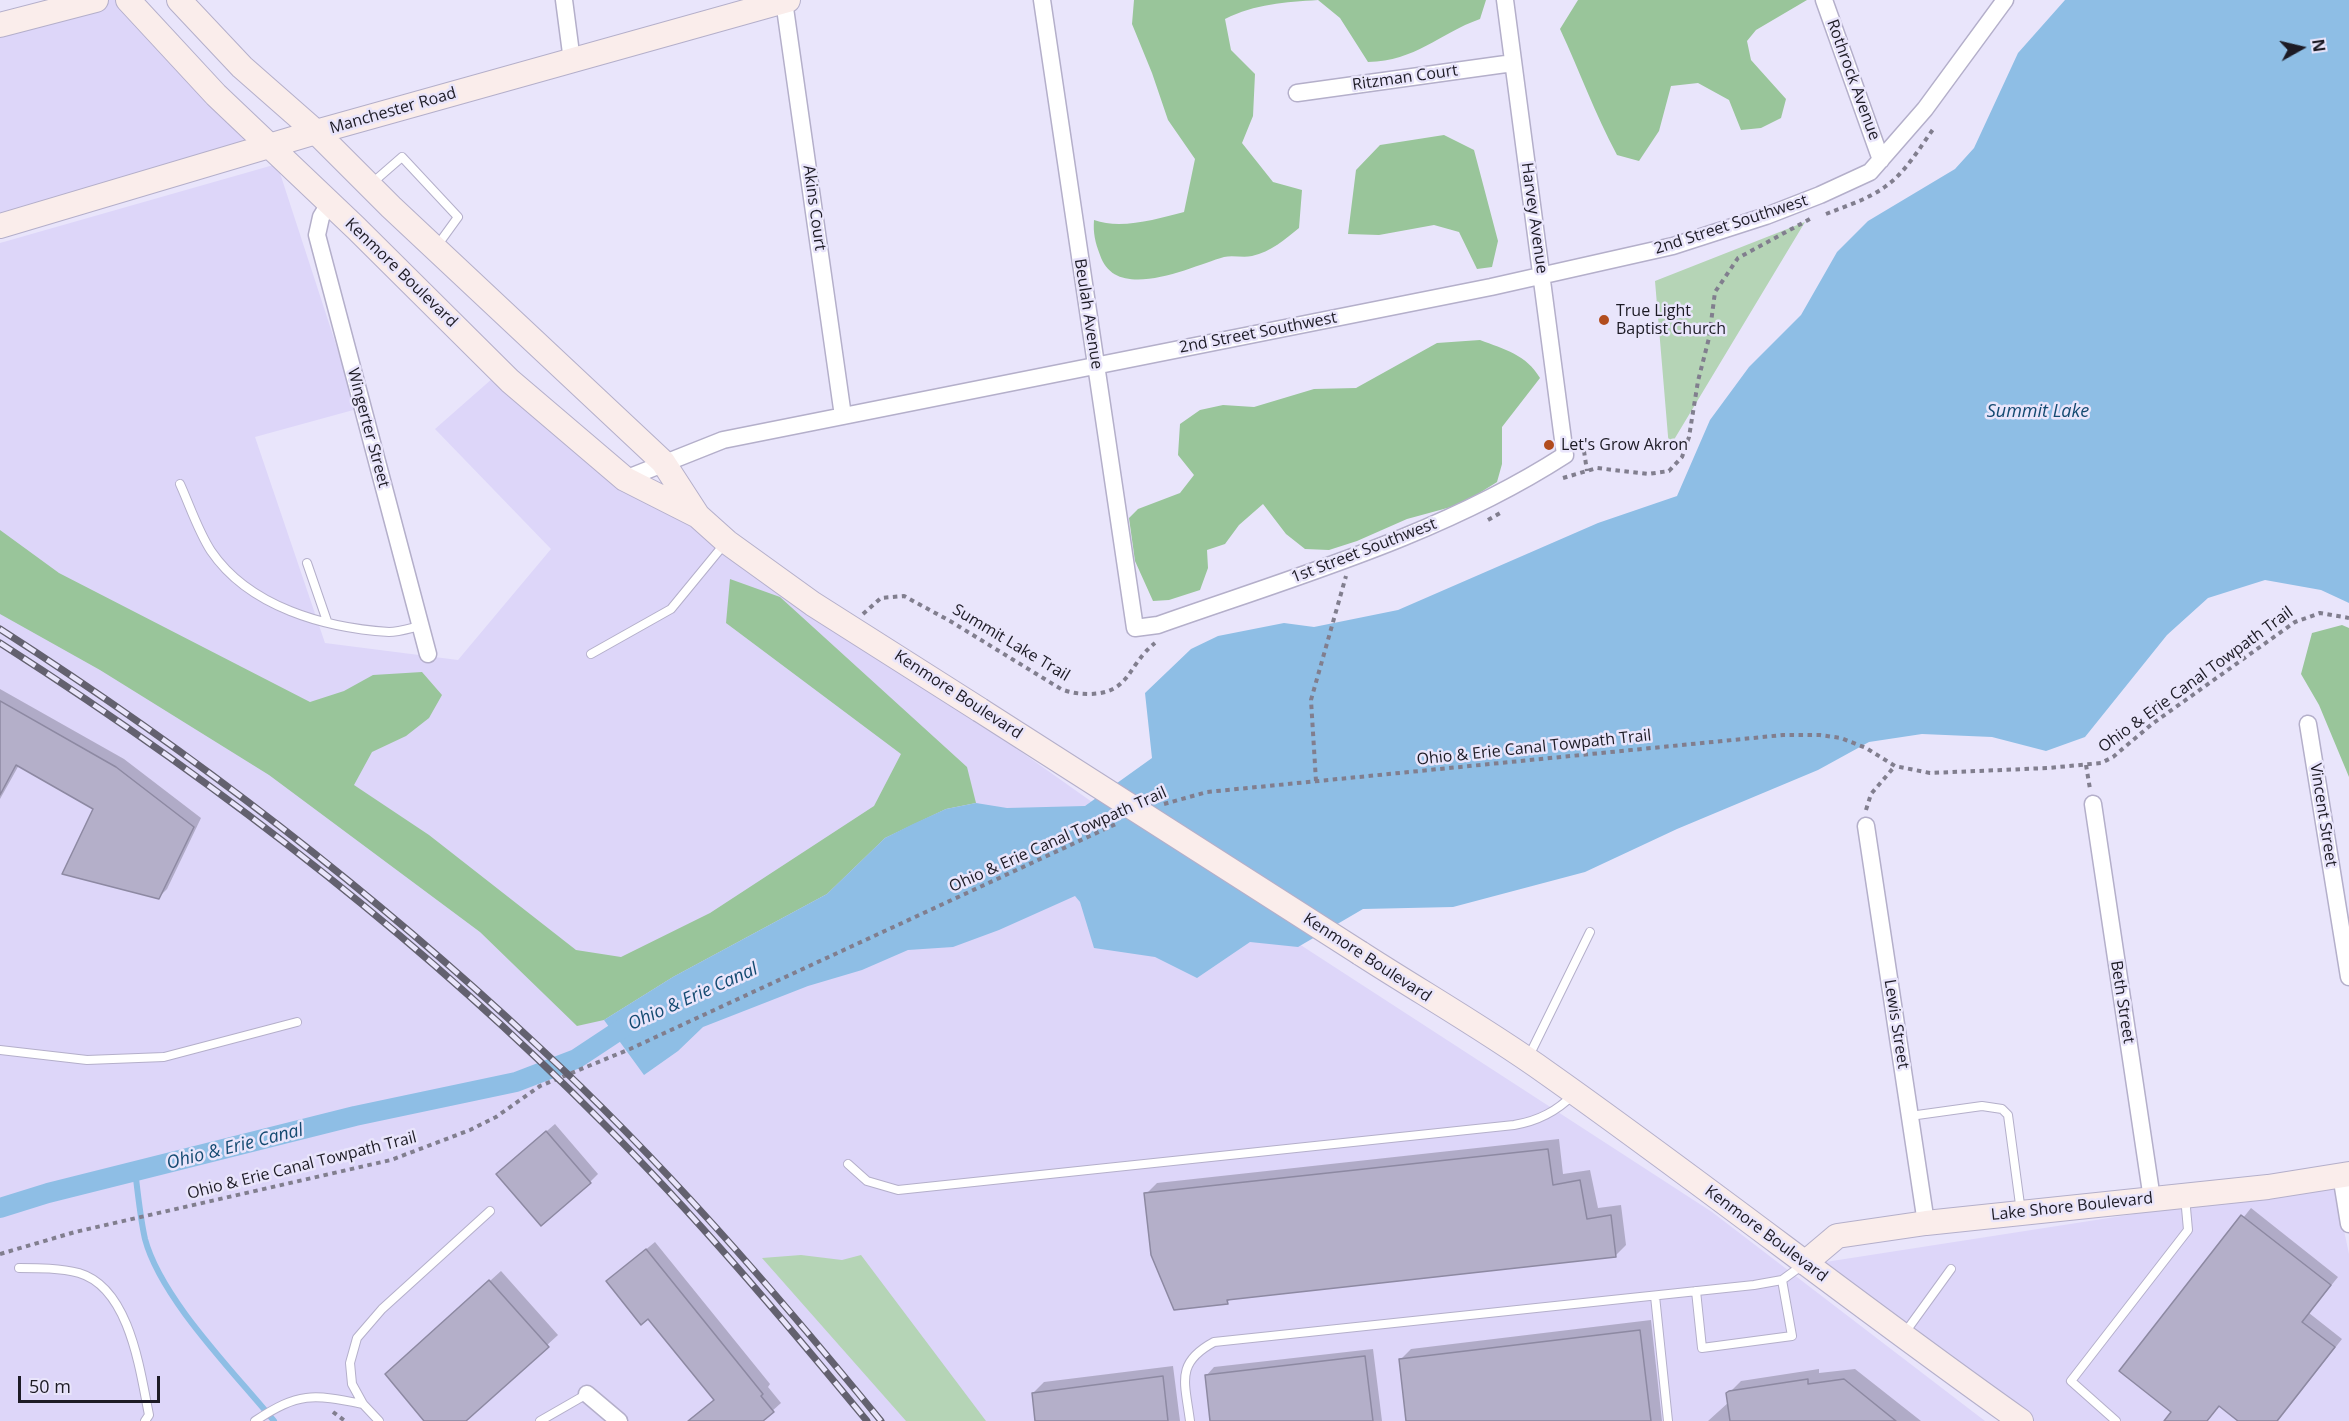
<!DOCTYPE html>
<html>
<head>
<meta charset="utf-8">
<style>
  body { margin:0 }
  #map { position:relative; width:2349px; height:1421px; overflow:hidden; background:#e9e5fb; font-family:"Open Sans",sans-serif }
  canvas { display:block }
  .north { position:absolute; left:2271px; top:18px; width:60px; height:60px; -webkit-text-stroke:4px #e9e5fb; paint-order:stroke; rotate:82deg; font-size:16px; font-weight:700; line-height:24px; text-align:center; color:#1d1b25 }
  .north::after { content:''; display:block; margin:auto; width:21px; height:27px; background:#1d1b25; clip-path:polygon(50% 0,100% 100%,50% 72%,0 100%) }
  .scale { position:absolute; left:18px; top:1376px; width:142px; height:27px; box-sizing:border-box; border:3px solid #1d1b25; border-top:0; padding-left:8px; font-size:18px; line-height:21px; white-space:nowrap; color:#1d1b25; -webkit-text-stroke:4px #e9e5fb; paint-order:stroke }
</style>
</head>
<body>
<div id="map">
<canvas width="2349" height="1421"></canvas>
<div class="north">N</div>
<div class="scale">50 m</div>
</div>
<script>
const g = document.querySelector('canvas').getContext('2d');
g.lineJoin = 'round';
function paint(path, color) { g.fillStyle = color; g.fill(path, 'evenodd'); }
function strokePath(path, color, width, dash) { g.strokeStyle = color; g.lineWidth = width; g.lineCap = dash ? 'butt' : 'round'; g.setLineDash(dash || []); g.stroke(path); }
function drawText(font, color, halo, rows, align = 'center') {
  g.font = font + ' "Open Sans",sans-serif'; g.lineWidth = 5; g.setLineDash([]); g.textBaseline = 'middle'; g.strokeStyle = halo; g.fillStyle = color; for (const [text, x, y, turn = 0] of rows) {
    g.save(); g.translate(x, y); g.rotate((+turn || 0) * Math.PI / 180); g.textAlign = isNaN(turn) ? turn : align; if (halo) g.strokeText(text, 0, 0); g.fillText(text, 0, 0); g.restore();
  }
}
paint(new Path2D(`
  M96 0H128L269 146 0 226V25Z
  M277 164 357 409 255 437 325 643 458 660 551 549 435 429 493 378 1222 894 1712 1212 1985 1421H0V243Z
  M2334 1183 2349 1254V1421H2032L1819 1263Z`), '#ddd6f9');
paint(new Path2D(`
  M1805 222 1669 448 1655 281Z
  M801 1255 842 1260 861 1255 986 1421H906L762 1258Z`), '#b5d4b6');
paint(new Path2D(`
  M1134 0H1486L1480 19C1438 34 1416 61 1368 62L1340 18 1318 0C1285 2 1255 4 1225 19L1231 50 1255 74 1253 116 1242 143 1273 182 1302 190 1299 228C1285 239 1271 252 1252 256 1243 258 1233 255 1224 257 1192 266 1116 304 1100 255 1095 242 1093 233 1094 220 1121 230 1156 219 1184 212L1195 159 1168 120 1152 73 1132 24Z
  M1578 0H1807L1756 30 1747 41 1751 60 1786 99 1781 118 1761 128 1741 130 1729 100 1698 83 1671 86 1659 131 1639 161 1617 155C1595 114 1580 72 1560 29Z
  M1444 135 1474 150 1498 241 1492 267 1477 269 1459 232 1434 225 1379 235 1348 234 1356 170 1380 145Z
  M1480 340C1504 349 1527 355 1540 378L1502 427V464L1497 482 1462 504 1407 519 1357 541 1329 550 1305 549 1286 534 1263 504 1239 525 1225 544 1207 550 1208 568 1200 590 1169 600 1153 601 1135 561 1129 518 1138 509 1180 493 1194 475 1178 455 1180 424 1200 410 1223 405 1254 407 1314 389 1356 388 1437 343Z
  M0 530 59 573 310 702 344 691 373 675 422 672 442 695 429 718 406 736 372 752 354 785 429 835 576 950 621 957 710 913 874 806 901 754 726 623 730 579 780 597 967 767 976 803 946 809 885 838 827 894 673 977 604 1020 577 1026 480 932 269 775 100 670 0 614Z
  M2342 625 2349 628V777L2319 705 2301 674 2312 633Z`), '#99c59a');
paint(new Path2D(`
  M2065 0H2349V603L2321 590 2265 580 2208 598 2167 635 2085 737 2046 751 1992 737 1922 734 1869 742 1818 770 1677 829 1585 872 1453 907 1363 909 1298 947 1250 942 1197 978 1155 957 1094 948 1080 902 1075 896 999 930 953 947 908 950 862 970 808 986 703 1027 678 1051 644 1075 604 1020 673 977 827 894 885 838 913 824 946 809 976 803 1007 808 1085 806 1152 758 1145 693 1191 649 1218 636 1284 623 1314 627 1398 610 1598 523 1677 496 1710 420 1749 367 1801 315 1837 252 1868 221 1955 169 1974 148 2018 53Z`), '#8ebee5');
paint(new Path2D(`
  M0 689 124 759 201 818 167 889 159 897 95 808 19 765 0 799Z
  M555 1124 598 1174 590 1182 506 1166Z
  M1559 1139 1563 1174 1590 1170 1598 1208 1621 1205 1626 1245 1615 1256 1232 1298 1227 1302 1146 1194 1157 1183Z
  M2251 1208 2338 1277 2309 1313 2342 1339 2278 1421H2240L2220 1405 2207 1421H2166L2173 1412 2121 1371Z
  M655 1242 770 1384 768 1387 781 1403 761 1421H695L715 1399 616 1274Z
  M501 1271 558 1335 464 1421H427L398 1364Z
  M1651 1320 1662 1421H1408L1400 1360 1411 1349Z
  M1373 1349 1382 1421H1212L1206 1376 1214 1367Z
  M1173 1366 1180 1421H1037L1033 1393 1044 1382Z
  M1819 1369V1373L1855 1369 1921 1421H1708L1729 1402 1728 1394 1741 1381Z`), '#0003');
strokePath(new Path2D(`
  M135 1171C138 1193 140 1217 145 1239 161 1299 234 1372 274 1421`), '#8ebee5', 6);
strokePath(new Path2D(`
  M0 1208 48 1193 355 1116 516 1082 576 1059 635 1020`), '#8ebee5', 20);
const building = new Path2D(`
  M0 701 116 767 194 827 159 899 62 874 93 809 16 765 0 795Z
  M546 1131 591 1183 541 1226 496 1174Z
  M1548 1149 1553 1185 1580 1180 1587 1219 1611 1215 1616 1257 1227 1300 1228 1304 1174 1310 1151 1255 1144 1193Z
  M2241 1215 2331 1285 2302 1322 2335 1347 2277 1421H2238L2219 1406 2207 1421H2164L2171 1412 2119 1371Z
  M646 1249 763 1394 761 1396 774 1412 763 1421H688L714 1400 648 1319 641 1325 606 1281Z
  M489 1280 549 1347 466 1421H424L385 1374Z
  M1640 1330 1651 1421H1406L1399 1359Z
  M1365 1356 1373 1421H1210L1205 1375Z
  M1163 1376 1168 1421H1035L1032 1393Z
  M1808 1379V1384L1844 1379 1896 1421H1730L1726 1393 1729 1391Z`);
paint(building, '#b4afc9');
strokePath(building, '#8d89a2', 1.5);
const lane = new Path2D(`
  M371 184 402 157 458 217 437 246
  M180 484C190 506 198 531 211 551 249 607 325 628 389 632 399 632 411 628 420 626
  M307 563 327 621
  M591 654 671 609 726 542
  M0 1050 87 1060 164 1057 297 1022
  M1528 1058 1590 932
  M1910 1116 1982 1106 2002 1109 2008 1115 2021 1212
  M848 1164 867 1181 898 1190 1514 1125C1539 1121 1557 1111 1574 1094
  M19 1268C39 1268 60 1268 79 1273 130 1288 140 1371 149 1415L145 1421
  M1696 1291 1702 1348 1792 1336 1782 1280
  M1655 1296 1668 1421
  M1904 1334 1951 1269
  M255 1421C299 1392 312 1394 363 1404
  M379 1421 363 1404 352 1384 350 1363 357 1338 382 1309 490 1211
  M540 1421 587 1394
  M1190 1421C1185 1382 1175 1363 1214 1342L1754 1285 1782 1280 1804 1264
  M2116 1421 2071 1381 2188 1230 2185 1197`);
const street = new Path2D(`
  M564 0 572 61
  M1042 0 1135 628 1158 625C1297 576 1441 535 1565 455L1505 0
  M1824 0 1881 160
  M784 1 843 416
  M1297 93 1513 63
  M329 204 321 217 317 235 428 654
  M625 479 723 440 1491 287 1673 246 1766 216 1820 195 1870 172 1925 109 2005 0
  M2308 724 2349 977
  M2093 804 2152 1199
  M1866 826 1926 1223
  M2341 1175 2349 1224
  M587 1394 619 1421`);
const secondary = new Path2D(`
  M128 0 216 95 356 228 510 381 625 479 696 515
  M179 0 242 67 316 132 391 207 663 462 698 516 727 542 813 604 980 710
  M0 25 96 0
  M0 226 316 132 788 0
  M1360 953C1422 993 1487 1030 1547 1073 1707 1186 1861 1308 2021 1421
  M1805 1263 1837 1236 1926 1223 2268 1187 2349 1174`);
strokePath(lane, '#b4afca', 10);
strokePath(street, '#b4afca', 19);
strokePath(secondary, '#b4afca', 26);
strokePath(new Path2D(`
  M1826 214C1846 206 1869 199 1886 186 1906 172 1920 147 1934 128
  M1584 451 1587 471
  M1563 478 1597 468 1648 474 1669 471 1682 457 1689 437 1698 381 1709 338 1715 292 1738 258 1810 219
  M1488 520 1502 512
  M863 614 881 598 904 596 950 621 1061 689C1071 693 1080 694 1090 694 1131 693 1127 665 1155 643
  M2086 765 2090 789
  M1316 781 1311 700 1346 576
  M1164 804 1207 792 1783 735H1820L1841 738 1866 748 1895 766 1930 773 2048 768 2101 763 2113 757 2152 724 2295 622 2320 613 2349 618
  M1866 810 1871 794 1895 766
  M0 1254 75 1232 391 1160 470 1130 496 1117 540 1086 630 1049 1118 823
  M333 1412 345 1421`), '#817e8e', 4, [4.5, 4.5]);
strokePath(lane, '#fff', 8);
strokePath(street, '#fff', 16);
strokePath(secondary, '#faedeb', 24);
const rail = new Path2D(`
  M0 629C192 752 371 890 538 1046 662 1161 774 1290 881 1421
  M0 643C216 781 421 939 602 1122 696 1216 782 1318 867 1421`);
strokePath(rail, '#63616f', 7);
strokePath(rail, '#e9e5fb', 4.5, [14]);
const secondaryBridge = new Path2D(`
  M980 710 1360 953`);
strokePath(secondaryBridge, '#b4afca', 26, []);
strokePath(secondaryBridge, '#faedeb', 24);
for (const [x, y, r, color] of [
  [1604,320,6,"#b24d1e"],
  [1549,445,6,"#b24d1e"]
]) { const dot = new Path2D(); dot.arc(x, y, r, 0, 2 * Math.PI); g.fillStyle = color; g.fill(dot); strokePath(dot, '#e9e5fb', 2); }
drawText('16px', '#1d1b25', '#e9e5fb', [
  ["Ritzman Court",1405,78,-8],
  ["Rothrock Avenue",1853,80,70],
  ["Manchester Road",393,111,-16],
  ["Akins Court",814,208,82],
  ["Harvey Avenue",1534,218,82],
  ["2nd Street Southwest",1731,225,-18],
  ["Kenmore Boulevard",401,273,44],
  ["Beulah Avenue",1088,314,81],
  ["2nd Street Southwest",1258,333,-11],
  ["Wingerter Street",368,428,75],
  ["1st Street Southwest",1364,551,-21],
  ["Summit Lake Trail",1011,643,31],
  ["Ohio & Erie Canal Towpath Trail",2196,680,-36],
  ["Kenmore Boulevard",958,695,33],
  ["Ohio & Erie Canal Towpath Trail",1534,748,-6],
  ["Vincent Street",2323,815,81],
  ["Ohio & Erie Canal Towpath Trail",1058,840,-24],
  ["Kenmore Boulevard",1367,958,33],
  ["Beth Street",2122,1002,81],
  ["Lewis Street",1896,1024,81],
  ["Ohio & Erie Canal Towpath Trail",302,1166,-14],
  ["Lake Shore Boulevard",2072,1207,-6],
  ["Kenmore Boulevard",1766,1234,37]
]);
drawText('16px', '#1d1b25', '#e9e5fb', [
  ["True Light",1616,311],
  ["Baptist Church",1616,329],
  ["Let's Grow Akron",1561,445]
], 'left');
drawText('italic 18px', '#144a71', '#e9e5fb', [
  ["Summit Lake",2038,412],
  ["Ohio & Erie Canal",693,997,-24],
  ["Ohio & Erie Canal",235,1147,-14]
]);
</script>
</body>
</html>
